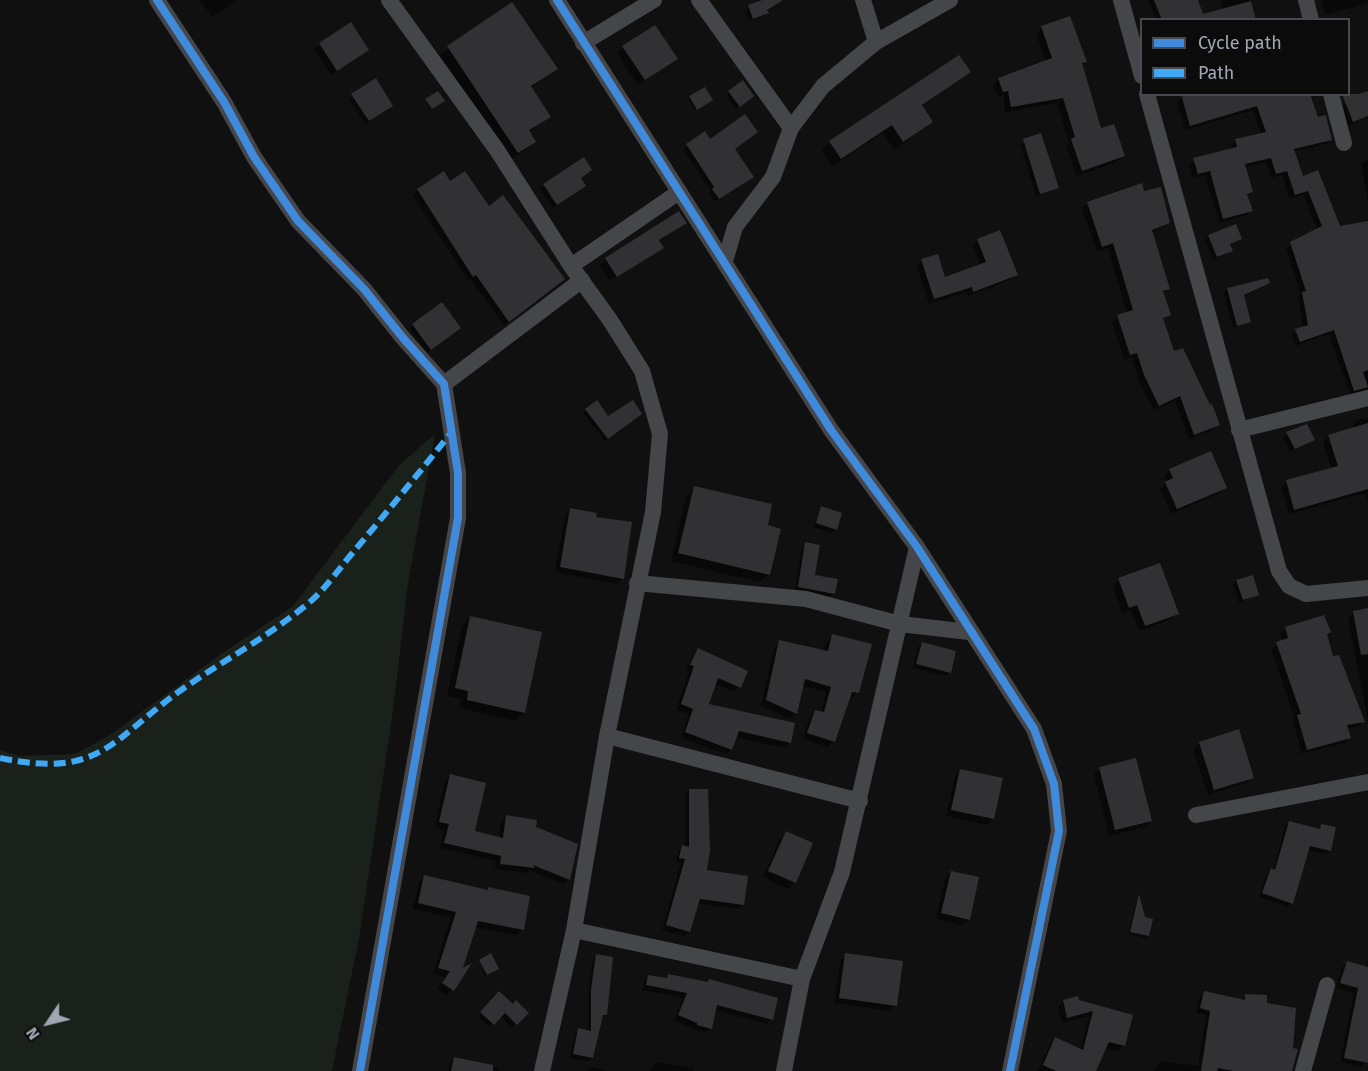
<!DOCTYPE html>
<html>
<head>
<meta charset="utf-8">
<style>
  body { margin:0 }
  #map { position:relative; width:1368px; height:1071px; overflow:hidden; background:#101011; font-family:"Fira Sans",sans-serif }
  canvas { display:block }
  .legend { position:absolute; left:1140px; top:18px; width:210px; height:78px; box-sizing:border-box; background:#0b0b0c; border:2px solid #47494e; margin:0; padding:8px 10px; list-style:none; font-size:18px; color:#a1a6b2 }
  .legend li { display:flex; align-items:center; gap:12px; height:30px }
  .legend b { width:30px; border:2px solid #47494e }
  .north { position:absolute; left:18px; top:993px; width:60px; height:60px; -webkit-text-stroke:4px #0b0b0c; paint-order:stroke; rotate:235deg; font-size:16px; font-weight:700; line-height:24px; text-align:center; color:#a1a6b2 }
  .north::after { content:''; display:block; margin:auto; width:21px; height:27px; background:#a1a6b2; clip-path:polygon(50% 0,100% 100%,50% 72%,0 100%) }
</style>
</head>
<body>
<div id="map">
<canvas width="1368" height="1071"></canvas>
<ul class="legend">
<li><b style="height:8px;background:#408adc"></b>Cycle path</li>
<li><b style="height:8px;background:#3fa9f5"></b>Path</li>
</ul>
<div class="north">N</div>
</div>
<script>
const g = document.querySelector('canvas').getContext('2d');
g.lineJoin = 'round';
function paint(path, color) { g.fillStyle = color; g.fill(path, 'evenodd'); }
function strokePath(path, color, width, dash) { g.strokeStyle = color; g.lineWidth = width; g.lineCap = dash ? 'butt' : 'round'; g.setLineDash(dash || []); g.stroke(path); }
paint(new Path2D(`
  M435 434 408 583 393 711 359 938 332 1071H0V750L20 756 75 754 110 735 221 654 293 606 400 464Z`), '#1a211b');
paint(new Path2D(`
  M200 0H237L212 17Z
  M759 0H782L766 10 764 16 750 21 745 10Z
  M1148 0H1196L1202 16 1223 10 1221 0H1249L1255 20H1156Z
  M1321 0H1368V3L1325 15Z
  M1042 28 1085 61 1081 65 1100 130 1123 156 1117 162 1077 176 1066 146 1069 143 1057 103 1005 112 1003 95 998 97 993 85 999 79 1046 62 1036 33Z
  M320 44 367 50 331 75 314 50Z
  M623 47 676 59 638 85 617 53Z
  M448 48 556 68 531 88 549 116 529 132 535 141 527 149 510 160 440 55Z
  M969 72 921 107 932 122 894 150 883 133 832 166 822 150 830 142Z
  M704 89 709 101 695 110 688 99Z
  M729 92 749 99 736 109 726 96Z
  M1368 92V117L1348 126 1340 107Z
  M1309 94 1317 118 1331 139 1326 144 1294 152 1302 178 1339 228 1368 223V384L1362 391 1350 394 1329 334 1295 346 1291 335 1303 328 1298 298 1301 295 1286 248 1317 230 1303 194 1290 199 1282 175 1271 178 1266 162 1245 167 1252 192 1247 196 1251 211 1246 215 1219 223 1205 175 1193 178 1189 164 1194 160 1233 150 1231 145 1236 141 1261 134 1253 110 1185 130 1177 102 1182 98Z
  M352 95 391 106 365 124 349 99Z
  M426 100 442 102 430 110Z
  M704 133 710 141 734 149 748 180 715 202 709 193 711 191 683 149Z
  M1040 135 1057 187 1036 196 1020 144Z
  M1368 159V201L1361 164Z
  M579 178 584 186 553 208 540 189 544 185Z
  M450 183 488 208 563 279 504 325 470 278 468 280 413 195 418 190Z
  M1143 193 1168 223 1152 233 1168 289 1163 295 1169 314 1162 320 1173 353 1218 425 1212 430 1189 439 1175 400 1154 410 1139 381 1132 357 1124 359 1112 322 1127 313 1108 248 1097 251 1082 208 1087 203Z
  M685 223 658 242 662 248 657 253V250L610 280 611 282 599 265 606 259Z
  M1209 236 1240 239 1229 245 1231 251 1227 254 1213 260 1205 240Z
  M978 240 1016 275 1010 280 968 296 966 292 929 304 917 266 922 261 945 279 980 265 973 246Z
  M1268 282 1243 297 1250 322 1233 328 1224 293 1227 289Z
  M413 325 455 332 427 353 410 329Z
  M596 403 607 418 638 417 605 441 583 413Z
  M1368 418V501L1365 493 1289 514 1281 487 1287 482 1332 469 1323 442 1329 436 1354 429 1353 424 1359 419Z
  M1287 434 1313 439 1291 452 1283 438Z
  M1170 470 1225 487 1219 493 1171 514 1160 489 1167 483 1164 476Z
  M694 488 766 527 769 574 760 582 671 561 686 496Z
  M821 508 836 529 832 533 813 527Z
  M571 509 594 518 623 578 617 584 555 572 565 515Z
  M806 544 813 576 834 593 830 597 795 590 802 548Z
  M1119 580 1177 613 1171 619 1139 631 1131 610 1122 613 1113 586Z
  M1237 581 1257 594 1239 603 1233 585Z
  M1368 610V722L1348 618 1354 612Z
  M470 618 524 712 516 721 459 708 461 699 447 696 462 626Z
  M1286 629 1326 635 1332 658 1363 722 1358 727 1346 728 1349 738 1344 743 1302 754 1293 721 1295 719 1271 649 1283 641 1280 634Z
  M833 635 857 693 852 698H849L833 741 828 747 803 739 810 717 816 711 821 713 826 692 802 686 796 713 790 719 761 706 774 648 780 642 824 651 827 641Z
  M922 644 949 672 945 676 913 668 918 647Z
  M698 649 739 687 734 692 715 684 707 706 790 742 784 748 735 737 731 749 726 754 681 738 689 714 676 710 689 672 686 670Z
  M1200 743 1253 777 1246 783 1208 795 1193 749Z
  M1100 768 1151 820 1145 827 1109 836 1094 775Z
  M961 770 993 819 987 825 946 816 955 776Z
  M451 776 473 832 499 838 501 822 506 817 534 828 569 879 564 884 530 871 528 873 495 869 496 861 440 848 444 830 435 827 445 781Z
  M689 790 705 871 742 905 738 909 697 903 689 932 684 936 662 930 681 863 676 862 678 851 685 847V795Z
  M1289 822 1317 830 1322 825 1330 851 1326 854 1307 850 1291 903 1288 907 1259 897 1267 874 1273 871 1285 826Z
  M786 833 811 844 794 882 788 889 763 877 780 839Z
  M951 872 969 919 962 925 936 919 945 879Z
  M425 876 487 891 489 889 522 929 516 935 474 927 460 971 468 967 447 996 437 990 445 977 433 974 451 917 413 909 419 882Z
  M1138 897 1148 935 1145 938 1128 934Z
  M846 955 896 1005 889 1011 834 1003 840 961Z
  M597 956 606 1014 602 1018 592 1058 588 1061 570 1058 575 1034 578 1030 588 1032V995L593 960Z
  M480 961 496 970 485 976Z
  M1368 961V1054L1366 1062 1361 1067 1340 1062 1354 993 1336 988 1342 967 1347 963 1366 968Z
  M668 976 706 984 709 981 771 1019 767 1024 715 1010 711 1028 706 1032 693 1029 674 1020 683 998 642 990 644 981 648 977 665 979Z
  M1205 992 1241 1001 1246 996 1290 1071H1155L1160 1061 1198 1066 1206 1015 1196 1013 1200 997Z
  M499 994 512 1006 527 1013 512 1028 500 1016 489 1027 478 1016Z
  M1064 1001 1078 1002 1131 1016 1123 1046 1118 1051 1105 1048 1094 1071H1038L1050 1045 1055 1039 1080 1050 1089 1016 1062 1023 1058 1007Z
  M455 1058 499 1068V1071H448L449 1064Z
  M658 1062 693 1068V1071H649Z
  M591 1067 608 1071H587Z`), '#0007');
paint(new Path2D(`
  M762 0H783L767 10 769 13 753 19 748 5Z
  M1154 0H1198L1203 14 1251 1 1256 20H1162Z
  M512 2 558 69 531 86 551 117 529 130 536 142 518 153 447 46Z
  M1070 16 1087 62 1082 63 1101 128 1114 124 1125 156 1082 171 1071 139 1075 137 1063 98 1011 107 1008 91 1003 92 998 78 1052 58 1041 26Z
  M351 22 369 50 337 71 319 43Z
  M655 25 678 59 645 80 622 46Z
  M959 55 971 72 922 105 933 122 903 142 892 125 841 159 829 141Z
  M376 78 393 106 369 121 351 94Z
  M743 80 754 96 740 107 728 91Z
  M705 87 713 100 697 110 689 96Z
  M438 91 445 101 432 109 425 99Z
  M1368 91V116L1353 122 1342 94H1359Z
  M1181 94H1310L1318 117 1326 115 1332 140 1294 149 1303 176 1318 170 1340 226 1368 221V370L1363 372 1368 387 1354 391 1334 330 1300 342 1295 329 1308 325 1302 292 1306 291 1290 242 1322 226 1308 191 1295 195 1287 171 1276 174 1271 158 1245 164 1253 192 1247 194 1253 211 1223 219 1210 171 1198 174 1193 158 1237 147 1235 139 1266 132 1257 106 1190 126Z
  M745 114 758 132 735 149 754 177 719 199 712 189 714 187 686 144 705 131 710 139Z
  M1041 133 1059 188 1040 194 1023 139Z
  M584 157 592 170 581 178 586 186 557 205 543 184Z
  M444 171 450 181 465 171 489 206 503 195 565 279 509 322 476 275 473 277 417 189Z
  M1142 183 1144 191 1161 187 1170 223 1152 230 1170 289 1163 291 1171 315 1163 318 1174 351 1183 348 1210 405 1212 404 1220 425 1194 435 1180 396 1159 406 1144 375 1137 353 1130 355 1117 315 1133 310 1113 243 1102 247 1087 202Z
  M679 211 687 223 659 240 664 248 617 277 605 258Z
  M1236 224 1242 239 1230 244 1233 251 1217 257 1208 235Z
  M1000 230 1018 275 973 292 972 287 934 299 921 259 938 254 945 277 986 262 977 239Z
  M1268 278 1270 283 1244 295 1251 322 1237 326 1227 288Z
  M442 302 461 328 431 350 412 324Z
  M597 400 608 416 633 400 642 414 608 439 585 409Z
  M1368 423V489L1294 510 1286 480 1338 466 1328 435Z
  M1307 424 1315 440 1295 449 1286 432Z
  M1211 451 1227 488 1177 509 1165 482 1173 478 1169 469Z
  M694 486 772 504 768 525 781 529 770 575 678 553Z
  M821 506 842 513 837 530 816 523Z
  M570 508 597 513 596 517 632 522 624 579 560 567Z
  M805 542 820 545 815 575 838 579 835 594 798 587Z
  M1160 563 1179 614 1145 626 1137 605 1129 608 1118 578Z
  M1253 575 1259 595 1243 600 1236 580Z
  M1368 608V654L1361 655 1353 611Z
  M1324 615 1331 632 1327 634 1333 656 1339 655 1365 722 1347 725 1351 738 1307 750 1297 715 1301 714 1276 642 1288 638 1285 627Z
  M470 616 542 632 525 713 467 700 468 691 455 688Z
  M832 634 872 644 859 693 852 692 835 742 807 733 815 710 824 712 831 687 805 679 797 714 766 700 779 640 828 651Z
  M922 642 956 651 951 673 916 664Z
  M698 648 748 671 741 688 718 678 709 704 795 723 791 743 739 731 732 750 685 732 693 709 681 704 694 666 690 665Z
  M1239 729 1254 778 1214 790 1199 742Z
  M1136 758 1152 821 1115 830 1099 767Z
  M960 769 1003 778 994 819 951 810Z
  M450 774 486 783 475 831 503 838 506 815 537 820 536 827 578 844 570 880 533 865 535 868 500 864 501 856 444 843 449 824 439 822Z
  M689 789H708L710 851 707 870 748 876 744 905 700 899 690 932 666 925 685 859 679 858 682 845 689 847Z
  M1289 821 1320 829 1321 824 1336 827 1331 851 1310 846 1293 904 1262 893 1271 868 1275 870Z
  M786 831 813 843 796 883 768 871Z
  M951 871 979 877 970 920 941 913Z
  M424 875 488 890V887L530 896 524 930 478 921 463 968 472 963 454 991 442 983 450 971 438 968 456 912 418 903Z
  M1139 894 1145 917 1153 919 1149 936 1130 932Z
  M491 953 499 969 487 975 479 960Z
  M845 953 903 961 897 1006 839 998Z
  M596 954 613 957 607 1015H603L593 1058 573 1054 578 1028 591 1031V990Z
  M1347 961 1368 967V1063L1344 1058 1358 988 1340 983Z
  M668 974 708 982 709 979 778 998 773 1020 717 1005 712 1029 697 1025V1023L678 1015 687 993 646 985 648 975 667 978Z
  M499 991 513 1004 516 1000 529 1013 517 1025 505 1013 494 1025 480 1012Z
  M1204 991 1245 1000V994L1267 995V1003L1296 1008 1293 1048 1298 1049 1292 1071H1233L1218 1068 1217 1071H1201L1210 1011 1200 1008Z
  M1078 996 1079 1000 1133 1015 1125 1046 1109 1042 1096 1071H1056L1043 1065 1055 1037 1083 1050 1093 1011 1067 1018 1063 1000Z
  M454 1057 493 1065V1071H451Z`), '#313133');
strokePath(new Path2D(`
  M157 0 224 102 254 157 298 221 364 289 403 338 444 384 458 473V518L360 1071
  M389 0 497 150 571 266 610 320 642 371 660 434 653 512 607 736 574 930 542 1071
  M557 0 831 430 917 547 1034 729 1054 784 1059 831 1010 1071
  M699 0 791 128
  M863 0 876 42
  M1121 0 1142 76
  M1306 0 1311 20
  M583 43 654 0
  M1147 94 1279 571 1289 586 1306 594 1368 588
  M1331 94 1344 143
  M725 261 735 227 773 177 791 128 823 86 876 42 950 0
  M571 266 679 192
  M444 384 582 280
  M1239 430 1368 398
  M637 583 806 599 900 624 969 632
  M607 736 860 801
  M1196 815 1368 782
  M574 930 802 979
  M784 1071 802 979 842 872 917 547
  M1303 1071 1327 985`), '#454649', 16);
strokePath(new Path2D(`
  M0 758C102 779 110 740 184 688 226 659 271 635 311 601 327 587 341 566 355 550 387 512 419 473 450 434`), '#3fa9f5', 6, [12, 6]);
strokePath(new Path2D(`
  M157 0 224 102 254 157 298 221 364 289 403 338 444 384 458 473V518L360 1071
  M557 0 831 430 917 547 1034 729 1054 784 1059 831 1010 1071`), '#408adc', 8);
</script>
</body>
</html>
